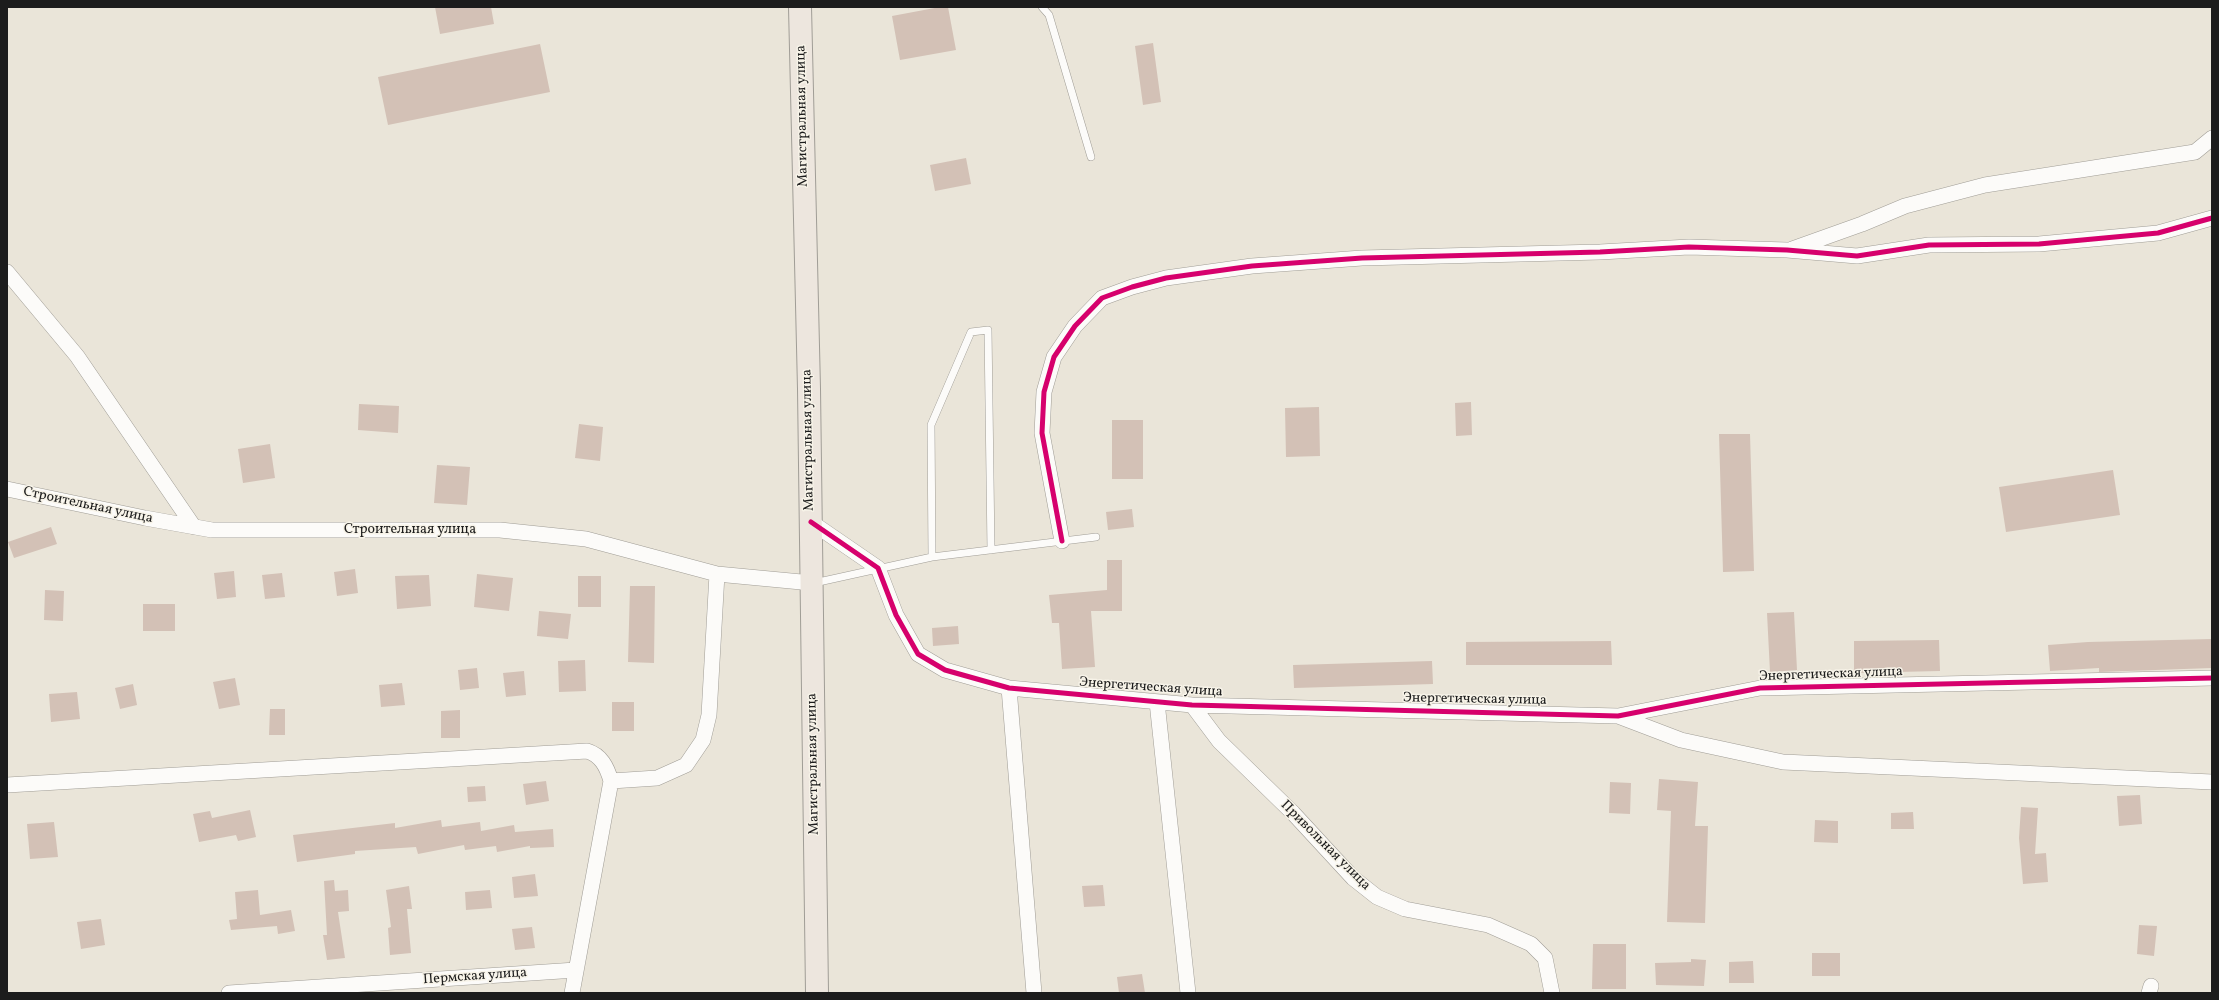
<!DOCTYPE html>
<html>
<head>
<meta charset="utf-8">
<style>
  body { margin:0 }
  #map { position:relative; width:2219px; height:1000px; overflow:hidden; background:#eae5d9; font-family:Vollkorn,serif }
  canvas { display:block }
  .frame { position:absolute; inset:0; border:8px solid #1c1c1c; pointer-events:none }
</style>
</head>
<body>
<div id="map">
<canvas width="2219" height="1000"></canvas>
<div class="frame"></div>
</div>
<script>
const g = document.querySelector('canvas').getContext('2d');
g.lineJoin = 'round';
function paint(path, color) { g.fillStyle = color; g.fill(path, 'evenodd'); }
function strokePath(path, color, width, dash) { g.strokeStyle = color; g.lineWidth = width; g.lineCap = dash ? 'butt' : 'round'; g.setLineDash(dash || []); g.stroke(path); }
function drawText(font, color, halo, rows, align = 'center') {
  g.font = font + ' Vollkorn,serif'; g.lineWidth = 3; g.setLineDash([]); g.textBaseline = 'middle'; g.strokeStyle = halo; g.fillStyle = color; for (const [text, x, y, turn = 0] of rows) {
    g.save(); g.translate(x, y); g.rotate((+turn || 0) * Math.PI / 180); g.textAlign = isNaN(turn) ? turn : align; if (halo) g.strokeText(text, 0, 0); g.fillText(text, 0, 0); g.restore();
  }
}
paint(new Path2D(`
  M435 7H491L494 24 440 34Z
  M940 7H948L956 50 900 60 892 16Z
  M1153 43 1161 102 1143 105 1135 46Z
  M540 44 550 92 388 125 378 77Z
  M966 158 971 184 935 191 930 165Z
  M1471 402 1472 435 1456 436 1455 403Z
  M359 404 399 406 398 433 358 430Z
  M1319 407 1320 456 1286 457 1285 408Z
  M1112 420H1143V479H1112Z
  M579 424 603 427 600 461 575 458Z
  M1719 434H1750L1754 571 1723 572Z
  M270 444 275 478 243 483 238 449Z
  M437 465 470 467 467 505 434 503Z
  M2113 470 2120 515 2006 532 1999 487Z
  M1132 509 1134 527 1108 530 1106 512Z
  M51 527 57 544 14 558 8 542Z
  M1107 560H1122V611H1091L1095 667 1062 669 1059 623H1052L1049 595 1107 590Z
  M355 569 358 593 337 596 334 572Z
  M234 571 236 597 217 599 214 573Z
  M282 573 285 597 265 599 262 575Z
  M477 574 513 578 509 611 474 607Z
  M429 575 431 606 397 609 395 576Z
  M578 576H601V607H578Z
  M630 586H655L654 663 628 662Z
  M45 590 64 591 63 621 44 620Z
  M143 604H175V631H143Z
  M539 611 571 614 568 639 537 636Z
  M1794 612 1797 670 1770 672 1767 613Z
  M958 626 959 644 933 646 932 628Z
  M2212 639V668L2099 672V668L2050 671 2048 645 2088 642Z
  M1939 640 1940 671 1854 673V641Z
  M1611 641 1612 665H1466V642Z
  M585 660 586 691 559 692 558 661Z
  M1432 661 1433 684 1294 688 1293 665Z
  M477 668 479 688 460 690 458 670Z
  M524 671 526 695 506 697 503 673Z
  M235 678 240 705 219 709 213 682Z
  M402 683 405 705 381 707 379 685Z
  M133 684 137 705 120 709 115 688Z
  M77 692 80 719 51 722 49 694Z
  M612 702H634V731H612Z
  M270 709H285V735H269Z
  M460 710V738H441V711Z
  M1659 779 1698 782 1695 826H1708L1705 923 1667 922 1671 811 1657 810Z
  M546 781 549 801 526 805 523 784Z
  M1610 782 1631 783 1630 814 1609 813Z
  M485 786 486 801 468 802 467 787Z
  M2140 795 2142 824 2119 826 2117 796Z
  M2021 807 2038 808 2035 854 2046 853 2048 882 2023 884 2019 838Z
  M250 810 256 837 238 841 236 835 199 842 193 814 210 811 212 818Z
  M1913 812 1914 829H1891V813Z
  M441 820 442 827 480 822 481 831 514 825 515 832 553 829 554 847 530 848V846L497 852 496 846 465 850 464 845 418 854 416 847 355 851V854L297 862 293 835 395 823V828Z
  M1815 820 1838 821V843L1814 842Z
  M54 822 58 857 30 859 27 824Z
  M535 874 538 896 514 898 512 877Z
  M334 880 335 891 348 890 349 911 338 912 345 958 327 960 323 935H327L324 881Z
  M1103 885 1105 906 1084 907 1082 886Z
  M409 886 412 909H407L411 953 390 955 388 928 391 927 386 890Z
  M258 890 260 915 291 910 295 931 278 934 277 926 231 930 229 920 237 919 235 892Z
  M490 890 492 908 466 910 465 892Z
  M101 919 105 945 81 949 77 922Z
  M2139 925 2157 926 2154 956 2137 954Z
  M532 927 535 948 515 950 512 929Z
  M1593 944H1626V989H1592Z
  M1812 953H1840V976H1812Z
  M1691 959 1706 960 1704 986 1656 985 1655 963 1691 962Z
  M1753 961 1754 983H1729V962Z
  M1142 974 1145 993H1119L1117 977Z`), '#d3c1b6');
const lane = new Path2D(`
  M1042 7 1049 15 1091 157
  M932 557 931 425 971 332 988 330 991 550
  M814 583 932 557 1096 537`);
const street = new Path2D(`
  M1792 249 1862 224 1905 206 1985 185 2195 152 2212 138
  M7 272 77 356 194 527
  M7 489 145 518 212 530H500L586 539 717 574 812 583
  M811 522 878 568 896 615 918 654 945 670 1009 688 1192 705 1618 716 1760 688 2212 678
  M1062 541 1042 433 1044 392 1054 357 1075 326 1102 298 1132 287 1166 278 1252 266 1362 258 1600 252 1689 247 1787 250 1857 256 1929 245 2039 244 2158 233 2212 218
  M1009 688 1034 993
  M1157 702 1188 993
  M1192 705 1219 741 1293 813 1353 878 1377 897 1405 909 1488 925 1531 944 1545 958 1552 993
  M1618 716 1681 740 1783 762 2212 782
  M611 781 657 778 686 765 703 740 709 715 717 574
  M7 785 587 751C601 755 607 767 611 781L572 993
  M229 993 576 970
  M2149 993 2151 986`);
const highway = new Path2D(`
  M800 7 809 389 817 993`);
strokePath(lane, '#a09d96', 8);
strokePath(street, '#a09d96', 16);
strokePath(highway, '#a09d96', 24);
strokePath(lane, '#fcfbf9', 7);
strokePath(street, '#fcfbf9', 15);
strokePath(highway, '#ede6de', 22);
strokePath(new Path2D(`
  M811 522 878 568 896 615 918 654 945 670 1009 688 1192 705 1618 716 1760 688 2212 678
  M1062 541 1042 433 1044 392 1054 357 1075 326 1102 298 1132 287 1166 278 1252 266 1362 258 1600 252 1689 247 1787 250 1857 256 1929 245 2039 244 2158 233 2212 218`), '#d6006c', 5);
drawText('14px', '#1c1c1c', '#f7f3e8', [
  ["Магистральная улица",803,116,-91],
  ["Магистральная улица",809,440,-91],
  ["Строительная улица",88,506,12],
  ["Строительная улица",410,530],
  ["Энергетическая улица",1831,675,-2],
  ["Энергетическая улица",1151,688,4],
  ["Энергетическая улица",1475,700,1],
  ["Магистральная улица",814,764,-91],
  ["Привольная улица",1325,846,45],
  ["Пермская улица",475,977,-4]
]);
</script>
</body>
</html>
